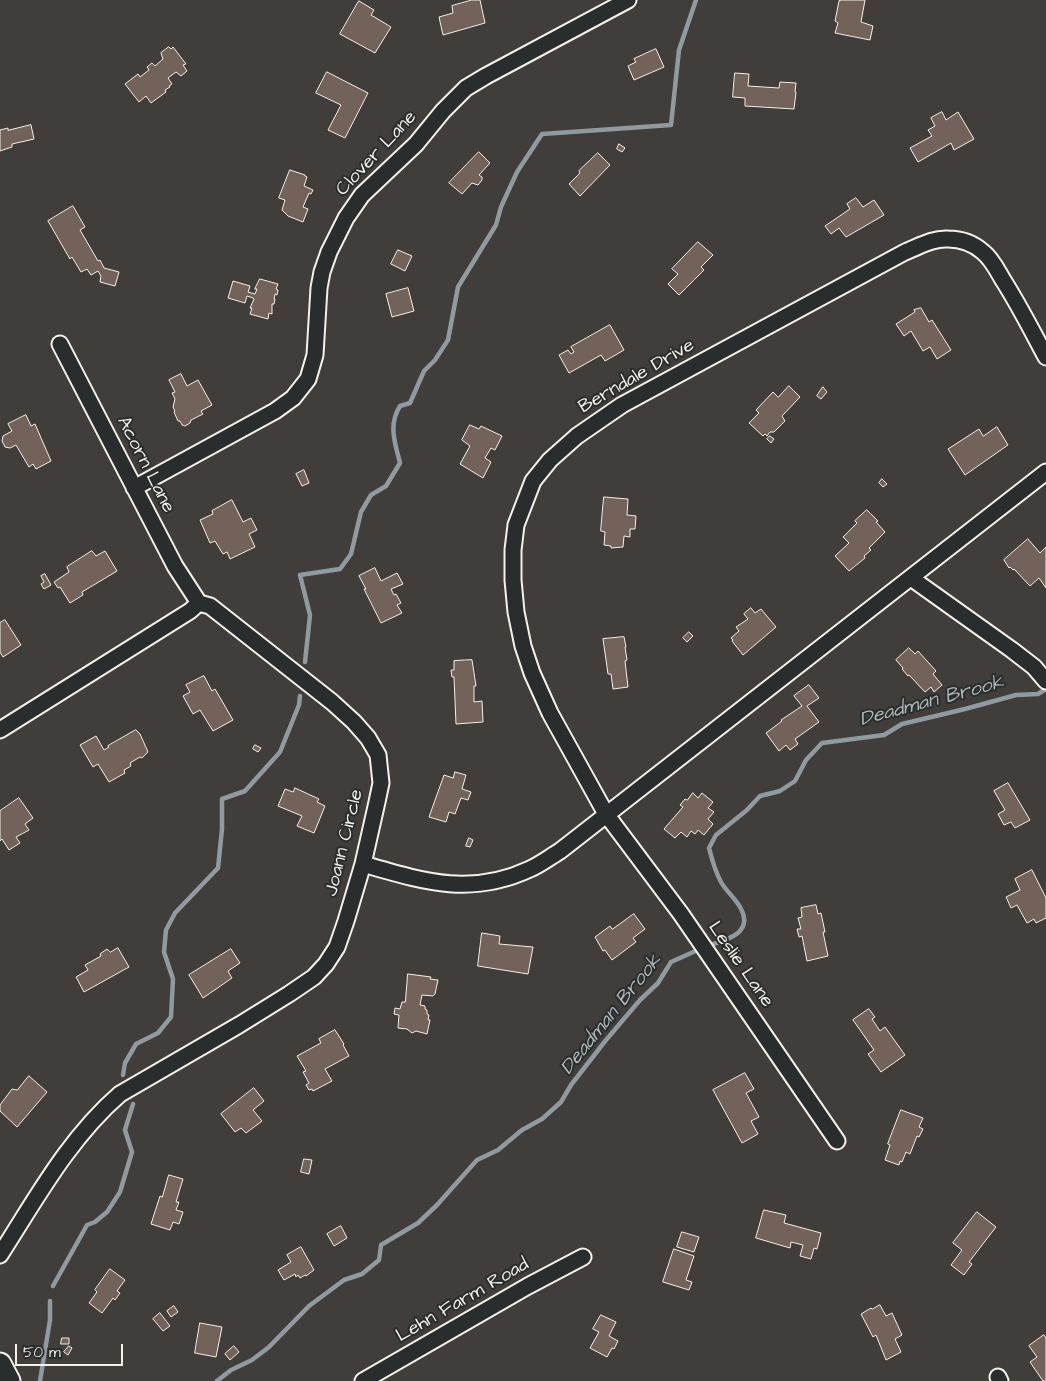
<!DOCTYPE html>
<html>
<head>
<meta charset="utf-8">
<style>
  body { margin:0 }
  #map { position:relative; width:1046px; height:1381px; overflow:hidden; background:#403d3b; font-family:"Architects Daughter",sans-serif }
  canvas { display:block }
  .scale { position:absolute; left:15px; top:1344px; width:108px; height:22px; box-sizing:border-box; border:2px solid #f4f1e8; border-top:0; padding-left:6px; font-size:15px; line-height:18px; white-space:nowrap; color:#f4f1e8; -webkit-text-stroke:4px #2a2d2e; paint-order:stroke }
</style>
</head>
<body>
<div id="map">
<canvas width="1046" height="1381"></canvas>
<div class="scale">50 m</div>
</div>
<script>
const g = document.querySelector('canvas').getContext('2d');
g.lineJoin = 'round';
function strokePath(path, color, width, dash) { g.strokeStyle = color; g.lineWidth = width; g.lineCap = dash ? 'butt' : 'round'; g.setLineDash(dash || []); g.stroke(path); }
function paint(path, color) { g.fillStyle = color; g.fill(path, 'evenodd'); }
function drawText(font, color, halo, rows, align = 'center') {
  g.font = font + ' "Architects Daughter",sans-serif'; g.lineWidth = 4; g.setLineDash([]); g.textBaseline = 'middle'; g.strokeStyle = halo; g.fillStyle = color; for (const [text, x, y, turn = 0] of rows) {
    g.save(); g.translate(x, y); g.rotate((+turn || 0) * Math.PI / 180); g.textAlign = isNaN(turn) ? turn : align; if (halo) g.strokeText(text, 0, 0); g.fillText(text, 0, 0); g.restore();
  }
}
strokePath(new Path2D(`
  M305 662 310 615 300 575 340 569 351 554 361 512 371 495 386 486 400 463C395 443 388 425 400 406L410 403 424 371 435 360 448 340 458 287 496 225 501 207 517 172 542 134 671 125 679 50 696 0
  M707 946C727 940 755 933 740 907 735 898 726 891 721 882 715 871 712 860 709 848L716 835 747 810 760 796 780 791 795 781 806 760 822 743 884 735 902 724 965 709 1016 695 1038 694 1046 689
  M123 1075 125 1063 136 1044 158 1033 171 1017 173 979 164 952 166 930 175 913 218 868 222 829V799L245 791 280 752 299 705 300 696
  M53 1286 87 1225 95 1222 107 1212 120 1192 132 1152 125 1130 133 1104
  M40 1381 50 1320V1301
  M217 1381 231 1370 252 1360 269 1347 309 1306 344 1280 362 1274 379 1260 381 1245 418 1223 437 1205 477 1160 498 1150 522 1130 542 1119 561 1102 571 1085 606 1040 640 1000 658 983 671 962 700 949`), '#8f9ba0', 4.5);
const building = new Path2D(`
  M472 0H480L485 23 443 35 439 17 453 13 452 6Z
  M842 0H865L861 22 873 26 870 40 835 33 838 23 835 21 839 1Z
  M359 1 374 10 371 15 391 27 375 53 340 34Z
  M169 47 171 49 173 47 186 64 183 65 187 71 181 76 176 72 168 78 172 84 169 86 170 87 165 90 166 92 151 103 146 96 139 102 125 84 138 74 140 77 149 70 147 67 152 63 155 66 163 59 161 53Z
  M656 49 664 67 634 80 628 66 636 62 634 59Z
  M327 72 368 93 345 138 328 130 341 105 316 93Z
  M735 73 749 74 748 86 779 88 780 82 796 83 795 92H796L794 109 745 106V98L733 97Z
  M942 112 946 120 958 112 974 139 954 150 951 143 918 162 910 148 932 136 928 130 935 126 931 118Z
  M31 125 34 139 12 144V147L0 151V130L8 128V130Z
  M619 144 625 148 622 152 617 149Z
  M479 152 490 163 479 175 482 177V180L478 185 472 183 462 194 449 183Z
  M598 153 610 165 580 196 569 184 580 173 579 171Z
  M290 170 305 175V176L307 177 304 186 313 190 311 194 309 193 303 207 308 209 303 222 288 216 282 210 285 200 279 198Z
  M856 198 863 207 874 200 884 215 846 237 839 228 831 234 825 226 850 209 847 204Z
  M73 206 85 227 80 230 98 261 100 260 104 268 119 272 115 286 100 282 101 276 98 271 91 275 87 269 81 272 72 257 70 259 48 221Z
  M698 242 713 255 701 267 704 270 679 295 668 284 678 274 672 269Z
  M398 250 412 256 405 271 391 264Z
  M260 279 278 284 276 289 278 290 277 295 275 294 274 299H275L274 304H272V314L269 313 268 319 250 314 252 308H250L254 299 253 298 247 296 245 303 228 298 233 281 250 286 248 292 255 294 257 289H255Z
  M408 288 414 311 392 317 386 294Z
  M921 308 929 322 932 320 951 350 937 359 930 347 923 351 911 331 904 336 896 324 915 312 914 310Z
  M610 325 624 350 605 361 601 355 569 373 559 355 568 350 571 354 574 352 571 347Z
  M181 374 187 386 198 380 212 405 201 411 203 414 191 420 190 423 185 426 182 425 180 421H178L174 412 175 411 173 407 175 399 172 393 175 392 169 380Z
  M789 386 800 397 782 416 785 421 774 432H770L767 436 765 434 763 436 749 423 759 413 756 410 773 392 778 397Z
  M823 387 827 392 821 399 817 396Z
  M26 415 31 426 35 424 51 461 36 469 33 464 29 467 16 445 10 448 5 447 2 441 3 436 12 431 8 424Z
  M470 425 479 429 481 426 502 436 495 450 491 448 485 458 491 462 483 478 460 464 470 446 462 440Z
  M997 427 1008 445 965 475 948 449 979 429 983 436Z
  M770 436 774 439 771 443 767 439Z
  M304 470 309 483 302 486 296 474Z
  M882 479 887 484 883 487 879 483Z
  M604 497 628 499 627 515 636 516 635 529H630V537L624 536 623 547 611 548V546L604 545 605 532 601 531Z
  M232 500 243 522 251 518 257 530 249 534 255 547 230 559 227 552 223 554 215 541 210 543 200 520 213 514 212 511Z
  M867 510 878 521 876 522 885 532 869 548 871 550 864 556 865 558 849 571 835 556 849 543 843 537 857 523 855 521Z
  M1028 539 1040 553 1046 547V588L1039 578 1030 586 1014 569 1013 570 1010 567 1009 568 1004 560Z
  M92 551 96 556 105 551 117 571 82 592 83 595 70 603 60 587 58 588 54 582 69 572 67 567Z
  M375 568 381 581 397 573 403 584 391 589 394 595 396 594 401 603 397 605 402 613 381 623 364 589H366L359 576Z
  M45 574 51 585 44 589 41 584 44 582 41 576Z
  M751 608 755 613 761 609 776 627 743 655 732 641 733 640 731 638 739 631 736 627 748 619 744 614Z
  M5 620 21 645 3 657 0 652V623Z
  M689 632 693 636 687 642 683 638Z
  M624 637 626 647H625L627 660 625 661 628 687 613 689 611 674H608L603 639Z
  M909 648 915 654 918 651 936 671 933 674 942 685 934 692 931 687 925 692 909 675 908 676 902 669 903 668 896 660Z
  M472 660 476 686H474V702L482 701 483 722 456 724 454 677H452L451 670H454V661Z
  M204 676 212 691 215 689 233 720 213 731 200 710 193 714 183 696 190 692 186 685Z
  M809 685 819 698 807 706 819 722 795 739 798 744 790 750 786 745 779 751 766 733 782 721 781 720 802 706 794 696Z
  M136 730 140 734 148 752 142 758 140 757 130 763 131 766 124 770 125 773 109 782 98 764 93 767 80 745 96 736 104 750 109 747 108 746Z
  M255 745 261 748 258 752 253 749Z
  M455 772 466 775 462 789 471 792 468 800 461 798 455 814 449 812 446 822 429 817 444 775 453 778Z
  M1008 783 1030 820 1015 828 1011 822 1004 825 998 814 1005 810 994 791Z
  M295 788 319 799 317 802 325 806 314 833 297 826 302 816 278 806 285 789 293 792Z
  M693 793 698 798 702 793 713 802 708 808 714 812 708 819 713 824 704 835 698 830 695 834 691 831 687 837 681 832 675 838 664 829 683 807 680 805 685 799 687 800Z
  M19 798 33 818 25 824 29 830 16 837 20 843 9 850 2 839 0 841V811Z
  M469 838 473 840 470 847 466 846Z
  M1032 870 1046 898V918L1036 923 1034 919 1027 923 1017 905 1011 908 1006 897 1020 890 1015 879Z
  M816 905 818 914 821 913 825 932H823L828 956 807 961 802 936 799 937 797 929H801L798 918 802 917 801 908Z
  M634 914 645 929 633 938 636 942 612 960 605 950 603 951 595 937 610 926 612 929Z
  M482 933 500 936 499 944 533 947 528 974 478 966Z
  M118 948 129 967 84 992 76 977 88 970 85 965 101 956 100 954 107 949 110 952Z
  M231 949 240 963 228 971 232 978 203 998 189 975Z
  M408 974 431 977 430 979 438 980 435 994 433 996 422 995 420 1005 425 1006V1009L427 1010V1014L429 1015 428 1020H430L427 1034 416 1031 412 1033 407 1029 398 1028 399 1015 394 1014 395 1008 400 1009 402 1002H405Z
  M869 1009 875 1017 872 1019 880 1031 885 1027 905 1055 881 1072 868 1054 874 1050 853 1020Z
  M335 1030 344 1044 343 1045 349 1056 325 1069 332 1081 313 1091 312 1089 309 1090 306 1085 309 1083 303 1072 306 1071 297 1056 321 1043 319 1039Z
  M745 1073 754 1089 746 1093 759 1117 751 1121 758 1134 742 1143 713 1090Z
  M29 1076 47 1092 17 1127 0 1111V1105L12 1089 17 1090Z
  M254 1088 264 1101 253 1110 262 1121 246 1133 241 1128 235 1132 221 1114Z
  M901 1110 923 1118 919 1127 923 1129 919 1137 917 1136 910 1154 906 1152 902 1162 900 1161 899 1165 885 1160 890 1145 888 1144Z
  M304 1159 312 1160 309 1174 301 1172Z
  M169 1175 183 1179 176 1202H179L176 1210 183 1212 179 1224 173 1222 170 1230 151 1224 160 1196 162 1197Z
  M764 1210 786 1215 784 1223 821 1233 817 1249 814 1248 811 1259 800 1256 803 1245 791 1242 790 1248 756 1238Z
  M977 1212 996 1227 969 1262 972 1264 964 1275 951 1265 962 1250 953 1243Z
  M341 1226 347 1238 334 1246 327 1234Z
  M682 1232 699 1237 694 1252 677 1247Z
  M301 1247 314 1270 306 1276 305 1275 300 1278 298 1275 296 1277 295 1274 284 1280 278 1270 291 1262 287 1255Z
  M674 1249 694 1256 686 1280 692 1282 689 1290 663 1282Z
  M110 1269 125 1280 117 1291 120 1293 115 1300 113 1298 102 1313 89 1303 97 1292 95 1290Z
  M880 1305 886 1316 892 1313 902 1335 895 1339 901 1352 886 1360 876 1335 873 1337 861 1314 871 1308 872 1309Z
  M174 1306 178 1312 171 1317 167 1311Z
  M160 1313 170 1326 163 1331 153 1319Z
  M601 1315 616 1322 609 1336 618 1341 614 1349 612 1348 607 1357 590 1348 599 1332 593 1329Z
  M200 1323 222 1327 216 1357 195 1353Z
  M1044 1335 1046 1338V1381H1043L1030 1362 1037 1357 1029 1346Z
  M62 1338H69V1344H61Z
  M69 1346 72 1348 68 1355 64 1352Z
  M234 1346 239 1352 230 1360 225 1354Z`);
paint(building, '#726259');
strokePath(building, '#f4f1e8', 1);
const street = new Path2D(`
  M60 344 175 566 199 603
  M134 488 275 411 293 398 308 379 315 355 319 288 322 272 329 252 346 218 362 195 416 144 443 111 466 88 486 76 628 0
  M911 578 1012 650 1034 667 1046 681
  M0 730 190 611 199 603 210 606 332 702 354 722 368 738 378 755 381 783 377 802 363 864 346 921 337 947 326 964 314 977 289 994 239 1025 120 1094C69 1138 36 1199 0 1255
  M363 864C422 881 470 897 530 869 541 864 550 857 560 851L1046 472
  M837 1141 681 914 606 814 550 713 532 673 523 646 516 612 513 580V550L516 525 533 481 550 460 577 436 622 405 905 252C918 247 933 238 948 239 962 239 973 243 983 252 992 259 997 270 1003 280 1019 305 1032 331 1046 357
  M998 1377 1000 1381
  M363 1381 528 1286 583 1257`);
const secondary = new Path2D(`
  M0 1364 9 1381`);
strokePath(street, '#f4f1e8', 19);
strokePath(secondary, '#f4f1e8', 25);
strokePath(street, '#2a2d2e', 15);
strokePath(secondary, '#2a2d2e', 21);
drawText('19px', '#f4f1e8', '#2a2d2e', [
  ["Clover Lane",377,154,-47],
  ["Berndale Drive",637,377,-30],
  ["Acorn Lane",145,465,63],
  ["Joann Circle",345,843,-76],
  ["Leslie Lane",740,965,55],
  ["Lehn Farm Road",463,1301,-30]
]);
drawText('italic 20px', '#b1b8b8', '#2a2d2e', [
  ["Deadman Brook",932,702,-15],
  ["Deadman Brook",612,1015,-51]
]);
</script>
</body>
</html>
